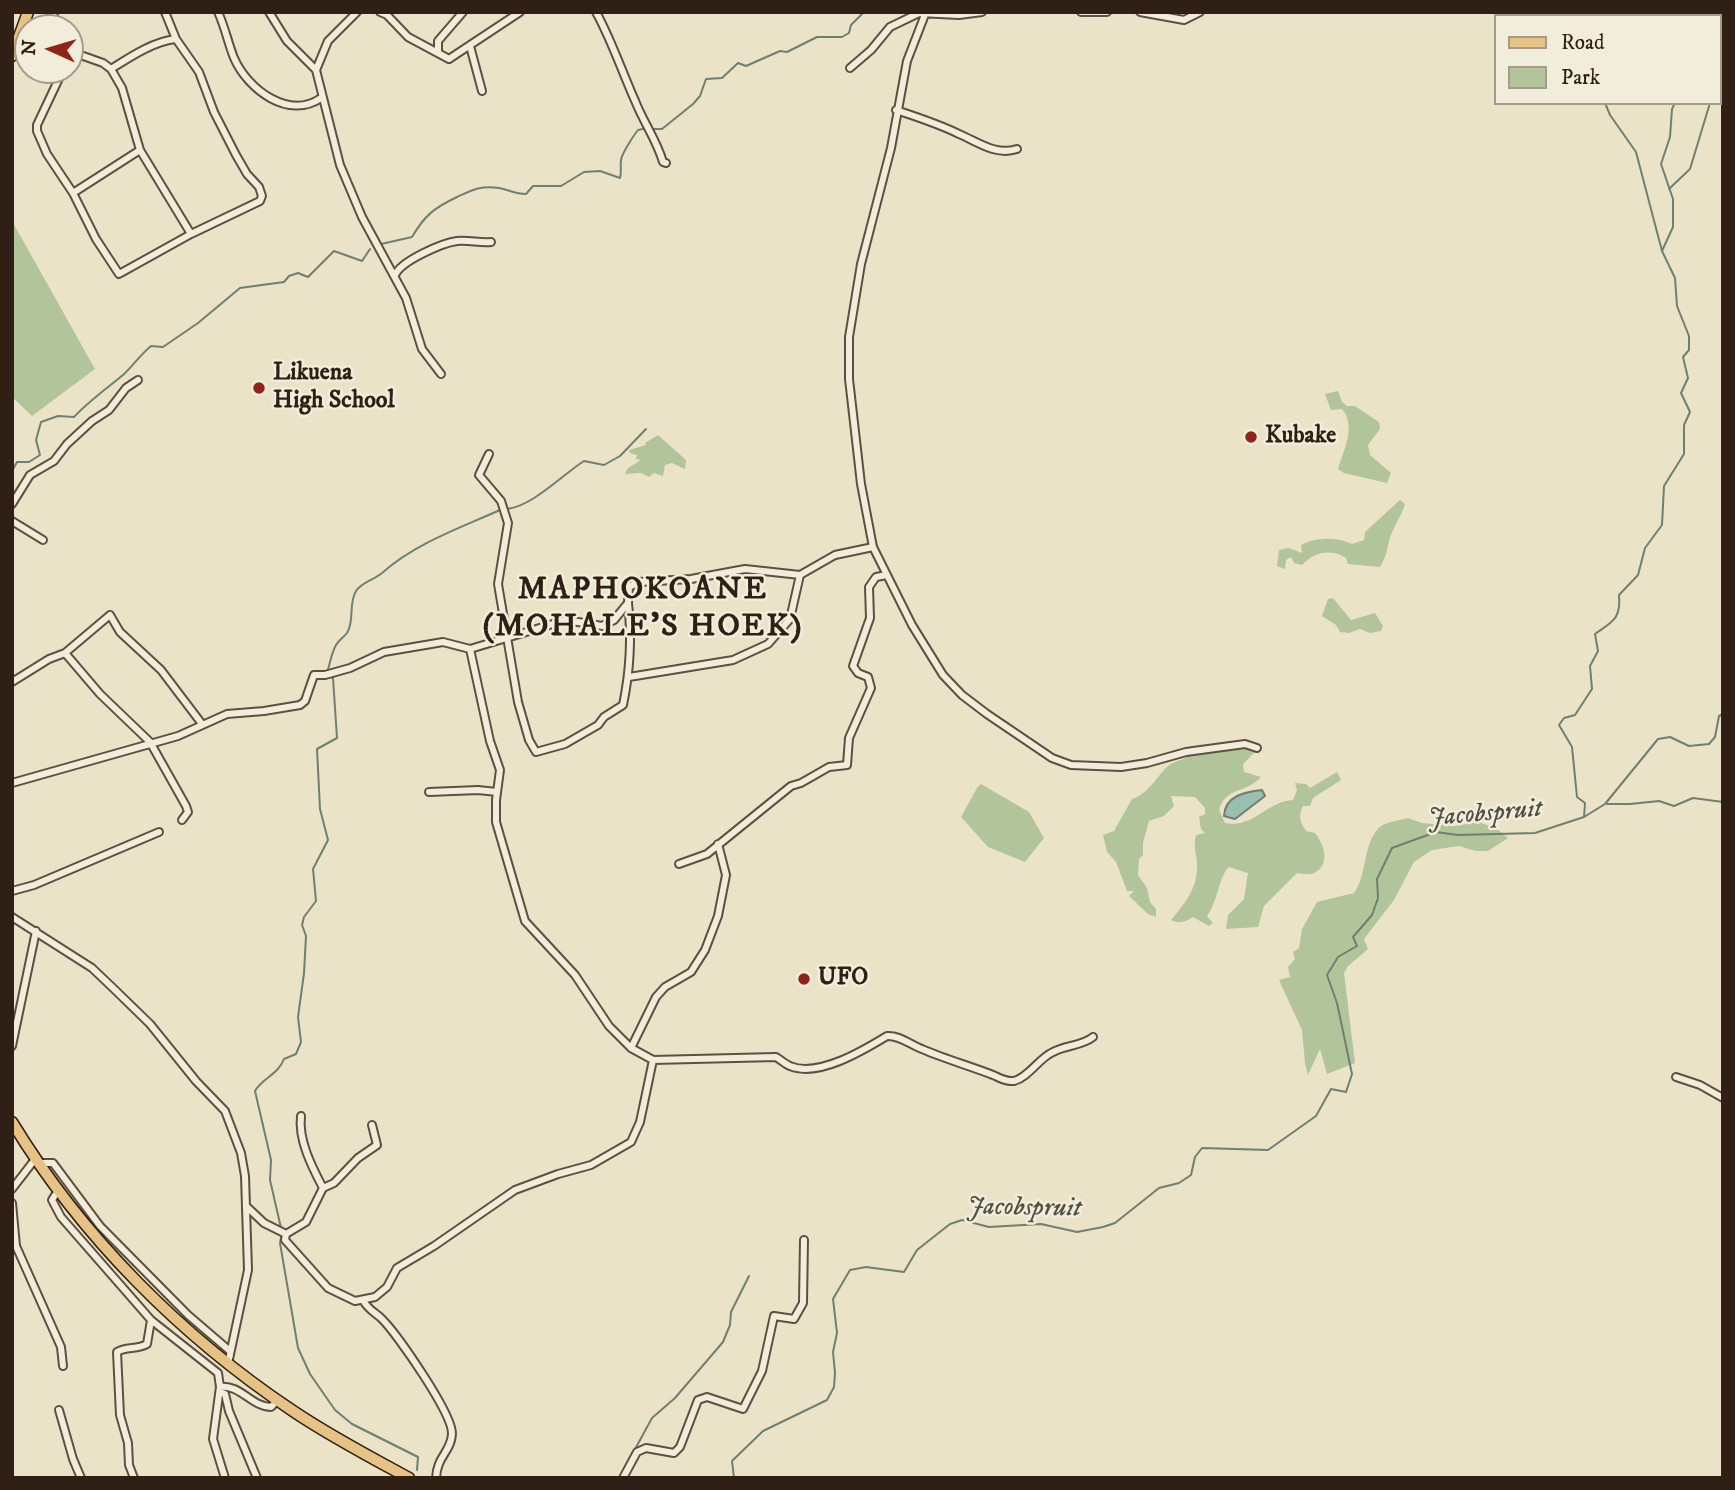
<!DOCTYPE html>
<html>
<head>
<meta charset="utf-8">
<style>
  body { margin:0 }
  #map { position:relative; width:1735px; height:1490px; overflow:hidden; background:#ebe3c7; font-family:"IM FELL DW Pica",serif }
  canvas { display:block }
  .frame { position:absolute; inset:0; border:14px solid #2f1f14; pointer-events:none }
  .legend { position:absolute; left:1494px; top:14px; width:228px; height:91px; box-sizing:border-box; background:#f2eddb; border:2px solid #a49b8b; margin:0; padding:9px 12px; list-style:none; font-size:21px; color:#2f1f14 }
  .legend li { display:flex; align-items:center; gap:14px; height:35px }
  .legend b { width:35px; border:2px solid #a49b8b }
  .north { position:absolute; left:14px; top:14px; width:70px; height:70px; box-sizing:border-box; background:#f2eddb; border:2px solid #a49b8b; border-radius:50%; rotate:274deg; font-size:19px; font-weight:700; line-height:28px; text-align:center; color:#2f1f14 }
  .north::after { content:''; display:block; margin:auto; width:24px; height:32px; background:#8f2418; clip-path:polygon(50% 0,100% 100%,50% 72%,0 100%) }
</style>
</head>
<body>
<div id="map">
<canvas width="1735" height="1490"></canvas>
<div class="frame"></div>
<ul class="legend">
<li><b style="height:9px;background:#e6c284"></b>Road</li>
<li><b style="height:19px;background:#b2c59a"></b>Park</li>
</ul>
<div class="north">N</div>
</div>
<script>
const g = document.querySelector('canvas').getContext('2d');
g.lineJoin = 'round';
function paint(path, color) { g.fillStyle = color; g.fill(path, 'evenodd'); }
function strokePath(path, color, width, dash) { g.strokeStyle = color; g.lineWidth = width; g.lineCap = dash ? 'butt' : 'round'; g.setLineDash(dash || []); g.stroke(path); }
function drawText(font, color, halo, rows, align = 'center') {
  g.font = font + ' "IM FELL DW Pica",serif'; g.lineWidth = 5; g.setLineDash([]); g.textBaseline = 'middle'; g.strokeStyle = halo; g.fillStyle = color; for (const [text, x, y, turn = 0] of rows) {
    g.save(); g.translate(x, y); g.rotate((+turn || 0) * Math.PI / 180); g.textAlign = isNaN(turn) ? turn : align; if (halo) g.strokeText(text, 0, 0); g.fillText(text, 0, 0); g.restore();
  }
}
paint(new Path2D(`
  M12 221 95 369 32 416 12 397Z
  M1338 391 1342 402 1347 406H1355L1379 422 1380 429 1368 445 1370 455 1391 473 1387 483 1344 473 1338 469C1343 452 1357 426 1342 409L1331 410 1325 394Z
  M658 435 686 460 685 469 672 463 665 465 663 476 654 473 649 477 641 473 625 474 628 468 641 460 636 459 637 455 630 453 629 450 646 445 645 443Z
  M1400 500 1405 504C1402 515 1395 524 1391 535 1387 547 1387 556 1380 567L1348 564 1346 558C1330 548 1314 552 1302 565L1294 563 1291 557 1286 560 1285 569 1277 566 1279 550 1289 548 1302 553 1301 545C1316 537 1337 537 1352 544L1364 540 1365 532Z
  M1333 598 1351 620 1375 613 1383 626 1381 631 1370 633 1360 629 1349 633 1340 632 1336 625 1322 616 1328 599Z
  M1244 746 1256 751 1243 764 1244 772 1261 777C1247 793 1225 787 1219 810L1225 823C1255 828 1265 802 1293 800L1297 790 1295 783 1306 784 1310 788 1337 772 1341 780 1313 798 1310 806H1303C1298 816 1300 822 1306 831L1315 833C1324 844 1331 865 1314 873 1308 876 1303 873 1297 873L1264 906 1258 927 1226 929 1228 915 1244 899 1248 873 1229 867C1219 876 1218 901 1207 916L1213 923 1209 926 1193 917C1186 922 1178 924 1171 920 1186 902 1198 888 1197 863 1196 853 1193 845 1196 835L1205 833 1201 829 1199 817 1205 814V808L1195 797 1171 796 1174 806 1164 816 1149 821 1143 843V855L1139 859 1138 875 1147 888 1150 902 1156 909V917L1148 914 1129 896 1134 891H1127L1116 862 1107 852 1103 835 1114 831 1132 799C1148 794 1155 779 1166 768 1172 761 1183 761 1191 754Z
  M981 784 1029 812 1044 838 1025 862 988 847 961 817 977 788Z
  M1408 818 1422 823 1455 826 1479 822 1497 829 1508 838 1488 851H1476L1459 846 1432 850 1414 862 1394 900 1364 939 1368 949 1348 966 1344 973 1355 1063 1327 1074 1320 1049 1308 1075 1305 1063 1302 1030 1279 980 1290 977 1288 967 1295 959 1293 952 1299 948 1302 929 1317 902 1354 893C1368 874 1362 842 1381 826 1387 822 1401 820 1408 818Z`), '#b2c59a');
const water = new Path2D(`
  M1262 790 1265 796 1235 819 1224 816C1225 796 1244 792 1262 790Z`);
paint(water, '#99bfb0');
strokePath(water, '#6f7f72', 2);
strokePath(new Path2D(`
  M1719 83 1723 76
  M1605 103 1610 115 1636 152 1662 251
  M653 129H662L693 104 700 96 706 79 722 78 738 63 746 66 780 51 787 52 817 37H842L849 33 851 25 864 12
  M1669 189 1690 169 1710 103
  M381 244 412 237C425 215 434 208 457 197 472 190 481 185 499 188 509 190 516 194 526 194L533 186H561L584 172 600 171 620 178C622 171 620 167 621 160 622 153 634 135 638 130L647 128
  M12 471 17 462H29L40 455 36 440 41 422 58 416 74 417C89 401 106 389 123 375 133 366 140 355 151 346L163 347 198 323 240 288 284 282 289 276 298 273 308 277 334 251 362 261 370 249
  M506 509C532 507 562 475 584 461L604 465 620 456 646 429
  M328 670C330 662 332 652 336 645 339 640 344 637 347 633 355 620 348 604 356 591 362 582 374 580 382 573 416 543 460 528 500 510
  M1607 804H1630L1659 801 1674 806 1693 798 1723 802
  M1584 817 1585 803 1577 797 1572 747 1559 725 1564 718 1575 715 1592 689 1590 666 1598 651 1595 634C1613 621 1621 619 1619 595L1638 575 1645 548 1662 525 1664 486 1684 454V425L1690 412 1681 393 1688 378 1683 357 1689 350V336L1677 306 1675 278 1662 251 1673 227V199L1661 164 1670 137 1672 109 1675 103
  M281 1228 270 1180 271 1160 255 1091C262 1078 278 1075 284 1059L296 1054 301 1042 298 1017 304 973 306 936 302 925 304 917 316 901 313 869 328 840 320 809 317 749 337 738 333 678 329 676
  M282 1233 280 1243 298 1348 310 1374 335 1410 352 1424 418 1457 417 1470
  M621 1475 652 1418 675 1398 723 1342 730 1325 731 1312 749 1276
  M734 1478 732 1461 763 1431 827 1400 834 1387 835 1373 833 1352 837 1333 833 1299 850 1270 866 1267 904 1272 917 1250 950 1224 962 1220 989 1227 1041 1224 1077 1232 1103 1227 1115 1223 1159 1188 1179 1183 1191 1175 1195 1157 1202 1148 1268 1150 1316 1116 1331 1089 1346 1092 1352 1074 1337 1003 1327 975 1338 957 1357 946 1353 937 1372 915 1378 898 1377 879 1392 848 1436 832 1458 835 1535 833 1584 817 1605 804 1658 739 1670 737 1689 746 1709 744 1715 737 1719 716 1723 714`), '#6f7f72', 2);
const minor = new Path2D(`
  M50 12 54 16V28
  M218 12C225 27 228 43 234 58 248 90 289 120 321 98
  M269 12 287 41 316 70 340 165 362 217 406 298 422 349 441 374
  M380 12 387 15 408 37 449 59 520 12
  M596 12C612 41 622 72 636 103 644 123 657 141 663 162L666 163
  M926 12 907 61 891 148 861 264 849 337V379L861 484 873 547 912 625 943 675 962 695 987 714 1052 758 1071 765 1121 767 1147 763 1186 752 1245 744 1257 748
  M1081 12H1107
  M1140 12 1184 20 1200 12
  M470 46 482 91
  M438 51V41L463 12
  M72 52 103 63 111 69 122 88 140 150 191 234
  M850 68 871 50 890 27 919 13 959 15 982 12
  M111 69C130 57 154 41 176 39
  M63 70 37 125V131L47 154 73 193 96 239 119 274 191 234 260 201 262 196 259 187 247 174 236 155 214 112 199 72 176 39 165 12
  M316 70 328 41 357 12
  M896 110C917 117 939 124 959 134 978 142 996 156 1017 149
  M73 193 140 150
  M395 275C401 261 442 243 457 241 469 240 480 243 491 242
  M489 454 479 475 501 501 508 523 498 584 518 702 529 740 536 752 565 744 598 725 604 717 623 705C630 671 632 637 628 603
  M12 504 30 475 54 461 67 444 92 421 109 410 126 388 138 380
  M12 521 43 540
  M470 649 490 741 500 770 496 800V822L525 921 575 975 609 1026 631 1048 653 1060 776 1057C781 1060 785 1064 790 1066 818 1078 864 1050 887 1036 899 1035 911 1045 922 1049 945 1059 970 1066 993 1075 1000 1078 1006 1082 1014 1081 1029 1077 1039 1058 1053 1052 1066 1045 1082 1046 1093 1037
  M65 653 100 694 150 742 186 806 188 812 182 820
  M629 677 733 660 768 644 790 619 800 575
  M12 682 49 659 65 653 110 615 120 632 161 670 202 724
  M12 783 178 736 227 714 264 711 300 705 305 701 314 675H325L350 668 384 652 443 642 470 649 566 620 602 626 614 620 628 603 629 587 639 582 691 579 745 569 800 575 835 555 873 547
  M429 792 478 790 497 792
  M679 864 707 854 791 786 801 783 829 767 847 765 849 738 871 688 868 677 858 673 853 666 870 618 869 587 876 577 887 575
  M12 891 34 885 159 832
  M12 917 92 968 113 988 150 1024 196 1081 225 1111 241 1153 245 1176 248 1270 228 1364
  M12 1046 36 931
  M631 1048 656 997 665 987 691 972 705 950 718 916 726 875 718 844
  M1676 1077 1700 1085 1723 1098
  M301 1116C298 1140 312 1167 323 1188
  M40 1163H53L100 1226 188 1315 230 1351
  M12 1189 36 1158
  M59 1189 52 1200 61 1217 151 1320 218 1373 220 1387
  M12 1203 16 1246 61 1347 63 1366
  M246 1206 264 1223 286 1234 306 1222 323 1188 334 1183 358 1158 377 1145 372 1125
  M286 1234 285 1240 328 1288 355 1301 375 1297 387 1287 397 1268 434 1246 515 1190 558 1174 591 1165 631 1142 640 1122 653 1060
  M363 1300C368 1310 375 1312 382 1319 397 1334 453 1414 452 1434 451 1452 437 1456 436 1478
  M220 1392 225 1394 229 1411 257 1478
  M59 1410 73 1459 81 1478
  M134 1478 129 1465 128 1443 120 1415 117 1352C126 1346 137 1350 147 1344L151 1320
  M225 1478 213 1439 220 1387C240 1384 252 1407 271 1407L278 1400
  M623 1478 637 1452 646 1448 674 1453 680 1447 698 1400 707 1397 743 1409 762 1371 774 1316 794 1319 803 1303 804 1240`);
const primary = new Path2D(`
  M12 56 28 12
  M12 1122C82 1237 181 1336 293 1411 330 1436 370 1457 409 1478`);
strokePath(minor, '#5e5041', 10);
strokePath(primary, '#2f1f14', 13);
strokePath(minor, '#f2eddb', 6);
strokePath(primary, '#e6c284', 10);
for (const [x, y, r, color] of [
  [259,388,7,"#8f2418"],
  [1251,437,7,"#8f2418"],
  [804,979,7,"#8f2418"]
]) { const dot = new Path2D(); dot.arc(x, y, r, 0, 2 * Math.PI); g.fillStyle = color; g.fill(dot); strokePath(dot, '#f2eddb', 2.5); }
drawText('bold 24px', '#2f1f14', '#f2eddb', [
  ["Likuena",273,374],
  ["High School",273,402],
  ["Kubake",1265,437],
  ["UFO",818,979]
], 'left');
drawText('italic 26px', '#4f4f43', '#f2eddb', [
  ["Jacobspruit",1485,815,-5],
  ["Jacobspruit",1024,1209,1]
]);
g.letterSpacing = '2px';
drawText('bold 32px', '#2f1f14', '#f2eddb', [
  ["MAPHOKOANE",643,591],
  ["(MOHALE'S HOEK)",643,628]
]);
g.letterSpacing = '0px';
</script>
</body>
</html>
